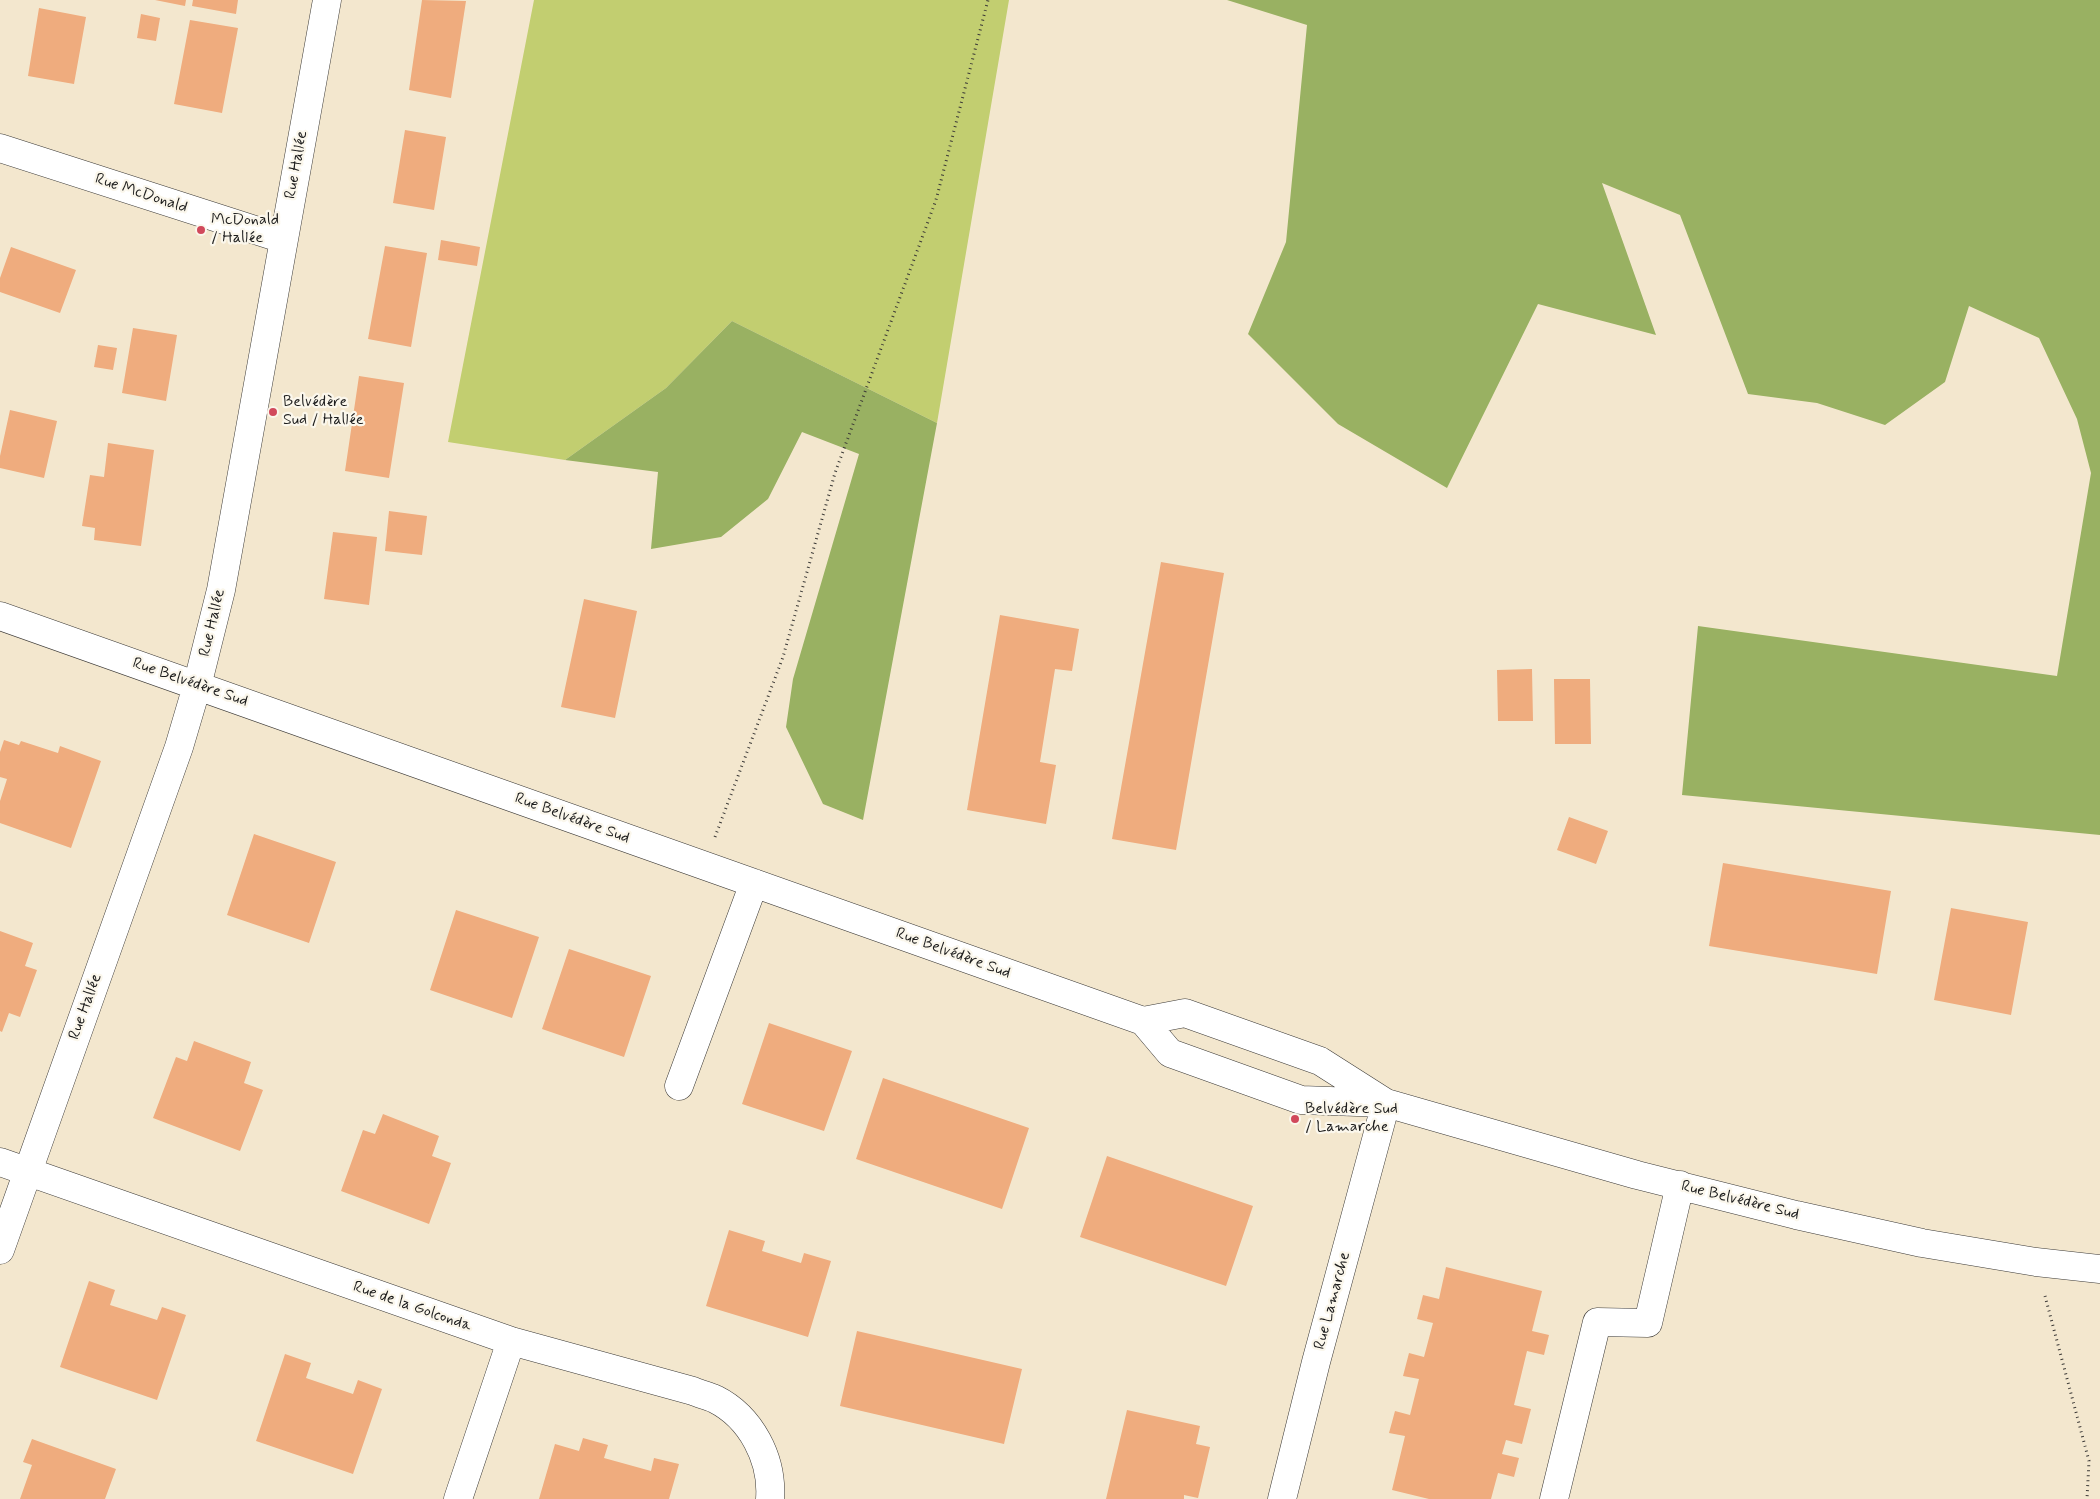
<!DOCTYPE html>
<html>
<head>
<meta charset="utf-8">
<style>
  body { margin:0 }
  canvas { display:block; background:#f3e7ce }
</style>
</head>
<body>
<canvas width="2100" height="1499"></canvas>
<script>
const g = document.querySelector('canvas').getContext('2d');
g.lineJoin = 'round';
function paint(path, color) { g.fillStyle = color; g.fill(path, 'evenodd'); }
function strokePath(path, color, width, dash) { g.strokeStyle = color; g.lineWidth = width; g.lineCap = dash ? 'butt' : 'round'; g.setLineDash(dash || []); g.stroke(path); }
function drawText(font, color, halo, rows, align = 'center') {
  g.font = font + ' Mynerve,sans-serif'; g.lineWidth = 4.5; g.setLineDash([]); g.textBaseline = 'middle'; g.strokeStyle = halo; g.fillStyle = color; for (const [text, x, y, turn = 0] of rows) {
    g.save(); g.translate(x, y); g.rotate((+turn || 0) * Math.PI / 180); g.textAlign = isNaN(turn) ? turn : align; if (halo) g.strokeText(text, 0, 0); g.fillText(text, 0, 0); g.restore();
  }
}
paint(new Path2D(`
  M534 0H1009L937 423 732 321 666 388 565 460 448 442Z`), '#c2ce70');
paint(new Path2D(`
  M1227 0H2100V835L1682 795 1698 626 2057 676 2091 473 2077 419 2039 338 1969 306 1945 382 1885 425 1817 403 1748 394 1680 215 1602 183 1656 335 1538 304 1447 488 1338 424 1248 334 1286 242 1307 25Z
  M732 321 937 423 863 820 823 804 786 727 793 679 859 454 802 432 768 499 721 537 651 549 658 472 565 460 666 388Z`), '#99b162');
paint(new Path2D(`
  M155 0H186L185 6Z
  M193 0H238L236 14 192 6Z
  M422 0 466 1 451 98 409 90Z
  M39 8 86 17 74 84 28 76Z
  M141 14 160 18 156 41 137 38Z
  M190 20 238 28 222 113 174 104Z
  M405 130 446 137 434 210 393 203Z
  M441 240 480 247 477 266 438 260Z
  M385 246 427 253 411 347 368 339Z
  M11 247 76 270 60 313 0 292V278Z
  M133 328 177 335 166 401 122 393Z
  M98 345 117 348 113 370 94 367Z
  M359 376 404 383 389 478 345 471Z
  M10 410 57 421 44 478 0 468V456Z
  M108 443 154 450 141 546 94 540 95 528 82 526 90 475 104 477Z
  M389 511 427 516 422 555 385 551Z
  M333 532 377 537 369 605 324 599Z
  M1161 562 1224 573 1176 850 1112 839Z
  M584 599 637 611 615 718 561 707Z
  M1000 615 1079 629 1072 671 1055 669 1040 762 1056 765 1046 824 967 810Z
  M1532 669 1533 721H1498L1497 670Z
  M1554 679H1590L1591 744H1555Z
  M4 740 19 745 21 741 58 753 60 746 101 761 71 848 0 823V801L7 779 0 777V752Z
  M1569 817 1608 831 1596 864 1557 850Z
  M254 834 336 862 309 943 227 915Z
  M1723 863 1891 891 1877 974 1709 946Z
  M1951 908 2028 922 2011 1015 1934 1000Z
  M456 910 539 937 512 1018 430 990Z
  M0 931 33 943 25 966 37 970 20 1017 9 1013 2 1032 0 1031Z
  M569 949 651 976 624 1057 542 1029Z
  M769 1023 852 1051 824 1131 742 1104Z
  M194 1041 251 1062 244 1083 263 1090 240 1151 153 1118 176 1057 187 1061Z
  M883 1078 1029 1128 1002 1209 856 1159Z
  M383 1114 439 1136 432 1156 451 1163 429 1224 341 1191 363 1130 375 1134Z
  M1107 1156 1253 1206 1226 1286 1080 1237Z
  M729 1230 765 1241 762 1251 801 1263 804 1253 831 1261 808 1337 706 1306Z
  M1446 1267 1542 1291 1532 1331 1549 1335 1544 1355 1527 1351 1514 1405 1531 1409 1522 1444 1506 1440 1502 1454 1519 1458 1514 1477 1498 1473 1491 1499H1429L1392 1490 1405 1436 1389 1433 1395 1411 1410 1415 1419 1379 1403 1376 1409 1353 1424 1357 1433 1323 1417 1319 1423 1295 1439 1299Z
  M89 1281 115 1290 110 1305 157 1320 162 1307 186 1315 157 1400 60 1367Z
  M857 1331 1022 1369 1004 1444 840 1406Z
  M285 1354 311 1363 306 1378 353 1394 358 1380 382 1389 353 1474 256 1441Z
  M1127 1410 1200 1426 1196 1444 1210 1447 1198 1498 1184 1495V1499H1106Z
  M583 1438 608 1445 604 1458 651 1471 654 1458 679 1464 669 1499H539L555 1444 579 1451Z
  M32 1439 116 1469 105 1499H20L32 1465 23 1462Z`), '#efac7e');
const minor = new Path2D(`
  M0 148 283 239
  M0 616 1143 1021 1185 1013 1320 1061 1386 1103
  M1143 1021 1170 1053 1301 1100 1386 1103 1637 1175 1796 1215 1922 1243 2036 1262 2100 1269
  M679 1086 754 883
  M0 1162 511 1341 693 1391C700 1394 708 1396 715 1399 751 1417 773 1459 770 1499
  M0 1250 179 747 197 686 221 590 327 0
  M458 1499 511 1341
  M1282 1499 1316 1362 1386 1103
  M1554 1499 1597 1322 1648 1323 1680 1185`);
strokePath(minor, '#3c3a37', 29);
strokePath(new Path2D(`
  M715 837 783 657 835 473 936 200 988 0
  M2045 1296 2089 1461 2087 1499`), '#3c3a37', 3, [1, 4]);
strokePath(minor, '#fff', 28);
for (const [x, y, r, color] of [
  [201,230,5,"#d1495b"],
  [273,412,5,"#d1495b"],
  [1295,1119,5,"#d1495b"]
]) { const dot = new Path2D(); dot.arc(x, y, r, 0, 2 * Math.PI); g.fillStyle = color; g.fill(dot); strokePath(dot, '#fbf7ec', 2); }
drawText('16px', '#1c1c1c', '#fbf7ec', [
  ["Rue Hallée",297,165,-80],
  ["Rue McDonald",141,194,18],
  ["Rue Hallée",213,623,-77],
  ["Rue Belvédère Sud",190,683,19],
  ["Rue Belvédère Sud",572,819,20],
  ["Rue Belvédère Sud",953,954,20],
  ["Rue Hallée",86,1007,-70],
  ["Rue Belvédère Sud",1740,1201,14],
  ["Rue Lamarche",1333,1301,-75],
  ["Rue de la Golconda",412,1307,19]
]);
drawText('16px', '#1c1c1c', '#fbf7ec', [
  ["McDonald",211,221],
  ["/ Hallée",211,239],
  ["Belvédère",283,403],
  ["Sud / Hallée",283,421],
  ["Belvédère Sud",1305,1110],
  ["/ Lamarche",1305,1128]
], 'left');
</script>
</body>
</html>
